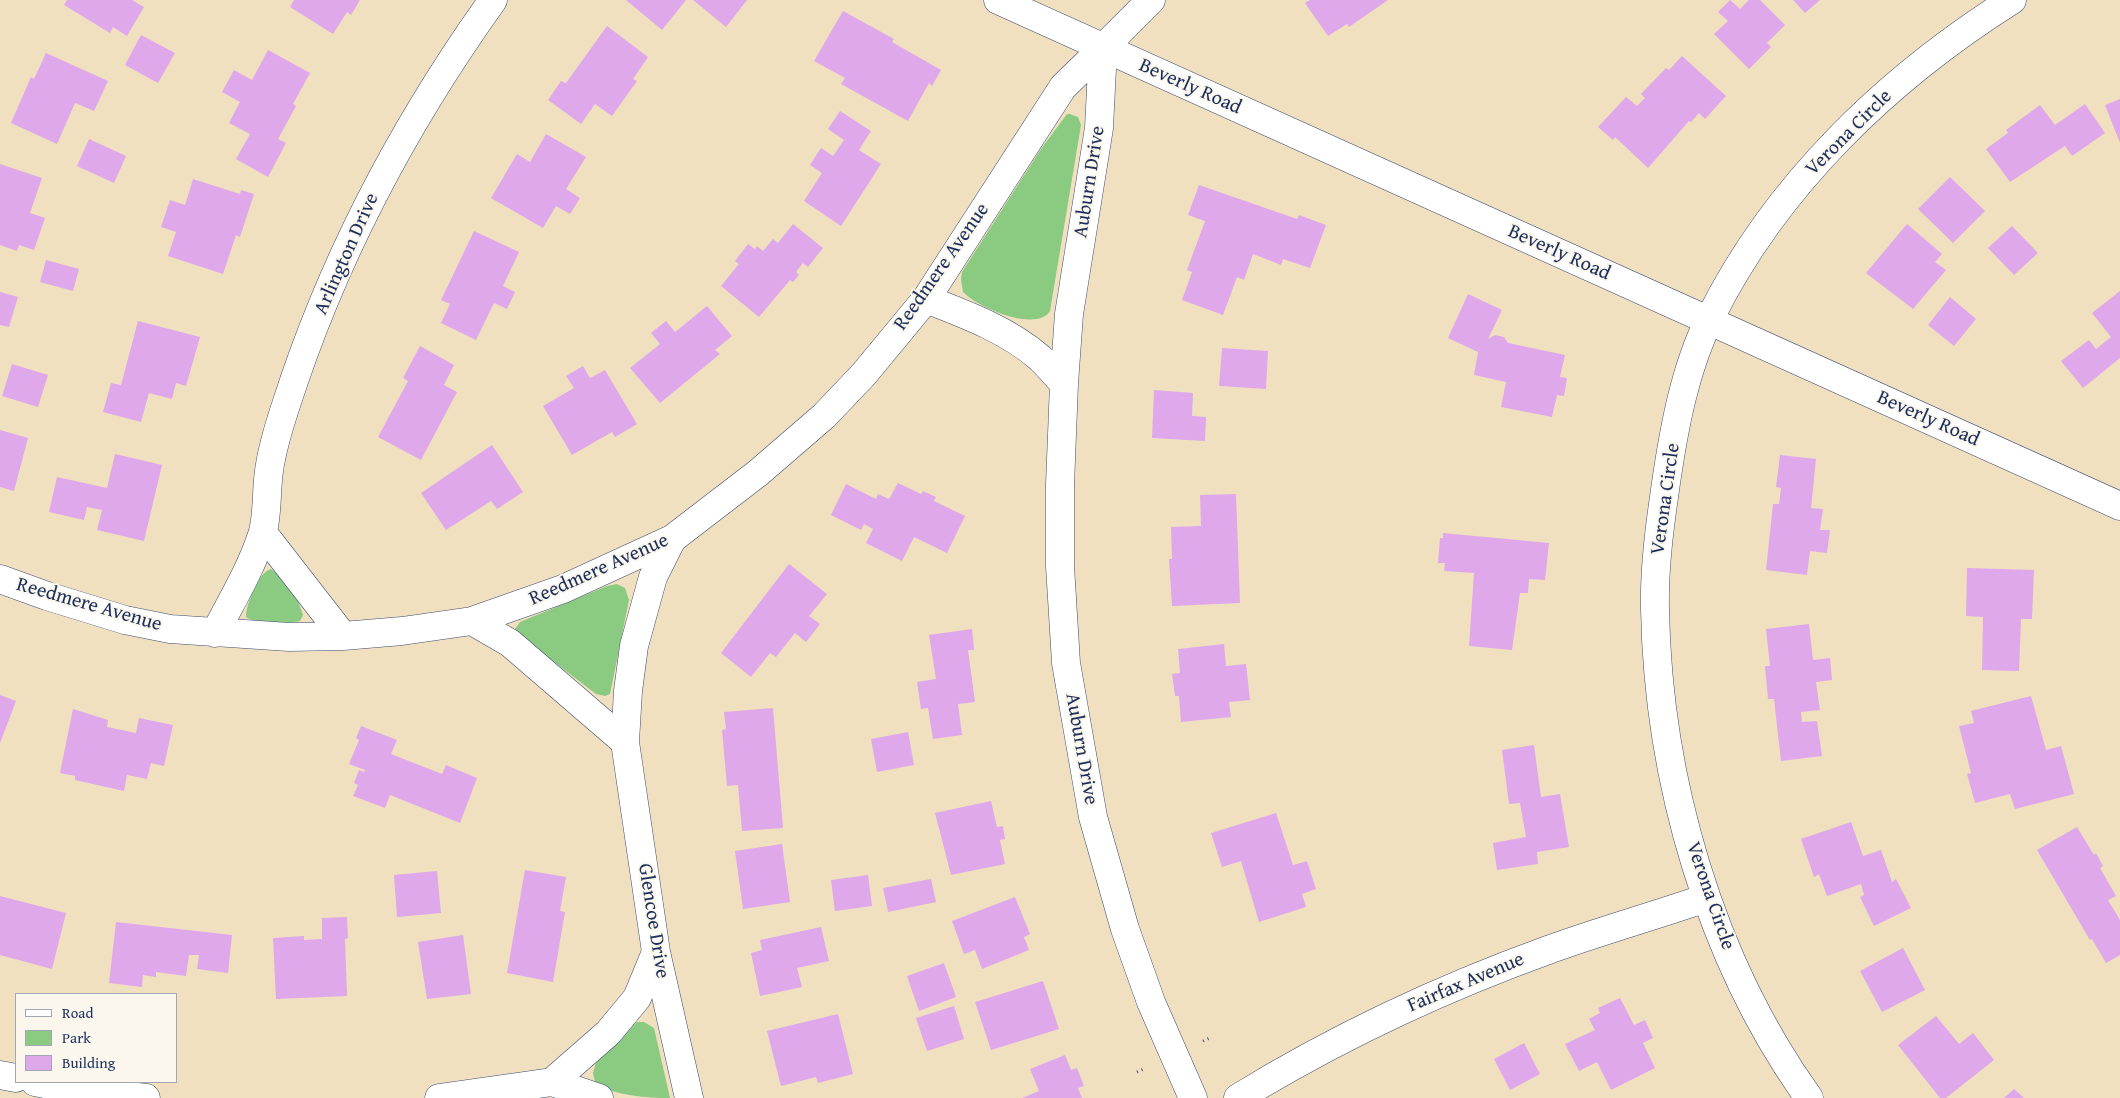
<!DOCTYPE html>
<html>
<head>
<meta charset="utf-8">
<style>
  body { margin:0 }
  #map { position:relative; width:2120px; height:1098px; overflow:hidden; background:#f0e0c0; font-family:"Gentium Book Plus",serif }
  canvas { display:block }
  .legend { position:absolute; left:15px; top:993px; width:162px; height:90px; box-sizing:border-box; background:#fbf7ec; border:1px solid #a1a7b3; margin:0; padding:6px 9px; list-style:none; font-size:15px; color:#1b2f5e }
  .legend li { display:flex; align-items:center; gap:10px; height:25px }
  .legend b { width:25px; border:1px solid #a1a7b3 }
</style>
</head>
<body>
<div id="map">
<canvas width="2120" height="1098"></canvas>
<ul class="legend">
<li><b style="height:6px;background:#fff"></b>Road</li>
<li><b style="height:14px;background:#8bca81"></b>Park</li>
<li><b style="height:14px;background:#dea8ea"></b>Building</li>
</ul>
</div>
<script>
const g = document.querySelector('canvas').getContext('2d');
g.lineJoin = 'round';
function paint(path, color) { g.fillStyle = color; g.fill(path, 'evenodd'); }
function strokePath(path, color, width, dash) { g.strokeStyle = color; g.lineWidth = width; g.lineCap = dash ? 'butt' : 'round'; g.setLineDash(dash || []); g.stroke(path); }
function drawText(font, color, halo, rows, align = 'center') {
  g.font = font + ' "Gentium Book Plus",serif'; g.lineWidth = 4; g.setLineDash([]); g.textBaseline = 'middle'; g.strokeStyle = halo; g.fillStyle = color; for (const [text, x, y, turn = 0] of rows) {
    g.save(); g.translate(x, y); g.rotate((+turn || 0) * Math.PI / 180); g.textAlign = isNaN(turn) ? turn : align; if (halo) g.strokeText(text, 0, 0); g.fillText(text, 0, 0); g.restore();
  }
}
paint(new Path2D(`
  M1067 114H1070L1078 117 1081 125 1050 311C1036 333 977 307 963 292L961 280 962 272 1041 149Z
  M271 569 276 573 298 601 303 615 300 621C289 624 255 624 246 617 246 605 258 572 271 569Z
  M617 584 625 588 629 600 610 694 605 696 596 694 524 639 515 629 520 622 607 586Z
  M637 1022H644L654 1028 670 1098C650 1098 611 1096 595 1082L593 1073 596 1063Z`), '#8bca81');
paint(new Path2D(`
  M67 0H132L144 7 127 36 113 27 110 33 64 5Z
  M294 0H360L351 15 347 12 333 34 290 7Z
  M626 0H686L662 30Z
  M693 0H747L726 27Z
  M1310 0H1388L1349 27 1347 24 1328 36 1305 3Z
  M1730 0 1740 9 1749 0H1760L1785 25 1767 43 1771 47 1749 69 1714 34 1728 21 1718 12Z
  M1793 0H1820L1805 13Z
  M843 11 894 39 892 42 941 70 932 86 929 83 908 121 841 84 845 78 814 61Z
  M607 26 648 57 633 79 637 81 612 116 595 104 581 124 548 100 561 81 566 83Z
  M141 35 175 53 158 83 125 65Z
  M268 50 310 73 293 104 296 106 278 139 286 143 268 177 236 159 250 134 229 123 240 102 222 92 234 70 252 80Z
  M46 53 108 81 94 111 75 103 57 144 11 123 31 77 34 79Z
  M1682 56 1726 96 1705 119 1699 113 1691 122 1689 121 1648 168 1615 137 1613 140 1598 127 1626 97 1637 106 1645 98 1641 94 1666 68 1669 70Z
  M2120 99V143L2105 105Z
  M2085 104 2105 133 2072 156 2065 146 2010 182 1986 149 2008 133 2006 130 2040 105 2055 125Z
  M840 111 871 131 859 150 881 164 841 226 804 201 822 173 810 165 821 148 833 156 844 140 828 129Z
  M546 134 586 157 566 189 580 198 570 214 556 206 543 228 491 198 517 154 530 162Z
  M89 139 126 156 114 183 77 166Z
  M0 164 42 178 30 213 45 218 34 250 19 245 17 251 0 245Z
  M1950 177 1985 211 1953 243 1918 209Z
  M193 179 240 194 241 190 254 194 240 237 236 235 223 274 168 256 176 232 161 227 170 200 185 205Z
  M1199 185 1297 219 1299 215 1326 225 1310 268 1283 259 1281 265 1253 254 1244 280 1237 277 1223 315 1182 300 1192 272 1187 270 1205 221 1188 215Z
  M793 224 823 248 808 267 803 263 796 272 799 275 793 282 790 280 759 317 721 286 739 264 735 261 748 244 755 249 757 246 763 251 773 239 778 243Z
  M1907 224 1942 254 1935 262 1946 270 1913 309 1866 273Z
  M2012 226 2038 253 2014 275 1988 248Z
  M474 231 519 252 503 286 515 292 507 309 494 303 476 340 441 323 450 304 441 300Z
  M46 260 79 269 73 291 40 282Z
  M2120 291V358L2083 388 2061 361 2089 340 2096 349 2111 337 2092 313Z
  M0 292 18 297 9 327 0 325Z
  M1468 294 1502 310 1488 339 1495 335 1504 337 1508 343 1565 355 1560 377 1567 378 1564 396 1557 395 1552 417 1501 407 1506 382 1474 375 1478 352 1448 338Z
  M1950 297 1976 319 1954 346 1928 325Z
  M707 306 732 336 715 350 720 354 660 403 630 368 660 344 651 333 666 321 675 332Z
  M138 321 200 337 186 386 176 383 172 399 149 393 141 422 103 412 111 383 121 385Z
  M420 346 454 365 444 385 457 392 421 460 378 437 408 381 403 378Z
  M1222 348 1268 351 1266 389 1219 386Z
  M12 364 48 375 38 407 2 396Z
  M583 366 590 378 605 370 637 424 615 437 612 432 572 455 543 406 574 388 566 376Z
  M1154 390 1193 393 1192 416 1206 417 1205 441 1152 438Z
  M0 430 28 438 14 491 0 487Z
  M492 445 523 492 497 509 491 501 446 530 421 493Z
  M115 454 162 465 144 541 97 530 102 510 87 507 84 520 49 512 57 477 107 488Z
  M1780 455 1816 459 1811 508 1823 509 1820 530H1830L1827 553 1810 551 1807 575 1766 570 1773 504H1779L1781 488 1776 487Z
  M898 483 921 494 923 491 936 497 934 501 965 516 947 553 914 537 902 561 866 543 873 529 864 524 861 530 831 515 846 484 876 499 878 494 889 499Z
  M1236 494 1240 603 1172 606 1169 559H1172L1171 527 1201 526 1200 495Z
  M1443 533 1549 543 1545 580 1529 579 1528 593H1520L1512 650 1469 646 1474 573 1444 571 1445 563H1438L1440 538H1443Z
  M789 564 827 594 809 616 820 624 806 642 795 633 776 657 770 653 751 677 721 653Z
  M1967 568 2034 570 2032 619H2021L2019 671 1982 670 1983 617 1966 616Z
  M1809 624 1813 660 1830 658 1832 680 1816 682 1820 710 1801 712 1802 722 1817 721 1822 756 1781 761 1774 699H1768L1765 666H1770L1766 629Z
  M972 629 974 650H968L975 702 958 704 962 735 933 739 928 708 921 709 917 682 936 679 929 635Z
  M1224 644 1226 666 1246 664 1250 700 1229 702 1231 717 1181 722 1179 696H1175L1172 674 1180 673 1178 649Z
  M0 695 16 701 0 743Z
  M2031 696 2046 750 2061 746 2074 794 2015 809 2010 794 1975 803 1967 774 1971 773 1959 726 1974 723 1971 711Z
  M773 708 783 828 742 831 738 785 727 786 722 730 726 729 724 712Z
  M73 709 108 720 107 727 136 733 139 718 173 725 164 766 151 763 147 779 127 775 124 791 75 780V776L60 773Z
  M361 726 397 740 391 754 442 774 446 765 477 778 460 823 390 795 385 808 353 796 358 785 354 783 359 770 364 772 365 770 349 764 359 740 356 738Z
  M908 732 914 765 877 772 871 739Z
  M1534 745 1541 797 1560 794 1569 847 1537 852 1538 864 1497 870 1493 843 1526 837 1520 803 1509 804 1502 750Z
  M991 801 997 827 1003 826 1005 839 1000 840 1005 864 951 875 935 813Z
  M1276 813 1293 865 1307 861 1316 889 1302 894 1306 907 1259 922 1241 861 1222 867 1211 833Z
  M1851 822 1863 856 1881 850 1892 882 1896 879 1911 908 1874 926 1860 897 1864 895 1861 884 1827 896 1819 874 1814 877 1801 839Z
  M2077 827 2094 855 2096 853 2103 866 2100 868 2116 896 2108 900 2120 920V955L2106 963 2092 939 2090 940 2037 850Z
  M782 844 790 902 743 909 735 851Z
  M525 870 566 877 560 911 565 912 553 982 507 973Z
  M437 871 441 913 397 917 394 875Z
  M868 875 872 906 835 911 831 880Z
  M931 879 936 902 888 912 883 888Z
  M0 896 66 913 52 969 0 955Z
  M1015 897 1030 934 1024 937 1029 950 982 969 975 950 964 954 952 921Z
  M347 917 348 938 345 939 347 996 276 999 273 938 304 936V940L322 939V918Z
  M116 922 232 935 228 973 197 969 199 955H189L186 976 156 972V977L143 975 142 987 109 983Z
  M821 927 829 961 797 968 802 987 760 996 751 953 762 950 760 940Z
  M463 935 471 994 427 999 418 942Z
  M1903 948 1925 990 1882 1012 1860 971Z
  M944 963 956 997 919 1011 907 976Z
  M1043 981 1059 1029 991 1050 975 1002Z
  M1620 998 1634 1025 1645 1020 1653 1038 1643 1043 1655 1068 1611 1090 1597 1062 1579 1071 1565 1044 1595 1030 1589 1019 1600 1013 1598 1008Z
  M954 1006 964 1039 927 1051 916 1018Z
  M838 1014 853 1074 818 1083 816 1077 781 1086 767 1031Z
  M1936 1016 1959 1044 1973 1033 1994 1060 1946 1098H1940L1898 1045Z
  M1524 1043 1540 1074 1510 1090 1494 1059Z
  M1065 1055 1071 1070 1077 1068 1084 1086 1078 1088 1082 1098H1022L1039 1091 1030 1069Z
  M2014 1089 2024 1098H2004Z`), '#dea8ea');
const street = new Path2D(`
  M1151 0 1103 48 1099 128 1069 314 1064 384 1060 485V566L1066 663 1093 817 1125 929 1151 1002 1193 1098
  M926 299C965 314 1008 330 1040 358 1048 366 1056 375 1064 384
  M263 533 343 636
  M672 539 653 577 634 646 628 691 625 742 656 952 689 1098
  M0 579 47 596 125 620 170 629 289 637 343 636 402 631 472 621 563 589 672 539 758 473 824 416 864 374 926 299 1063 87 1103 48
  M472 621 510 643 625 742
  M215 633C231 602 251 569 262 535 268 516 266 490 269 471 272 449 279 426 286 405 332 261 405 123 493 0
  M0 1075 16 1078
  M35 1082 75 1090 146 1098
  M552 1082 599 1098
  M439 1098 552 1082 608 1033 637 998 656 952
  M1238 1098C1336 1038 1440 989 1548 950 1600 931 1654 916 1706 898
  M1809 1098C1710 960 1658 779 1655 609 1654 567 1660 524 1666 483 1674 428 1685 368 1710 318 1776 185 1887 79 2012 0`);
const secondary = new Path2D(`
  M998 0 2120 506`);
strokePath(street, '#3b4a6d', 29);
strokePath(secondary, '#3b4a6d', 29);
strokePath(new Path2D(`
  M1203 1041 1212 1037
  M1137 1072 1146 1068`), '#3b4a6d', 3, [1, 4]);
strokePath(street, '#fff', 28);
strokePath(secondary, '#fff', 28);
drawText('20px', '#1b2f5e', '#fbf7ec', [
  ["Beverly Road",1190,87,24],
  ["Verona Circle",1849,133,-45],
  ["Auburn Drive",1090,182,-81],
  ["Beverly Road",1559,253,24],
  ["Arlington Drive",347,254,-66],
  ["Reedmere Avenue",942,267,-55],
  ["Beverly Road",1928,419,24],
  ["Verona Circle",1666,499,-82],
  ["Reedmere Avenue",599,570,-24],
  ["Reedmere Avenue",89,605,16],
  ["Auburn Drive",1081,749,80],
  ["Verona Circle",1710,896,71],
  ["Glencoe Drive",653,921,81],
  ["Fairfax Avenue",1466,983,-23]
]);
</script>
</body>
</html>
